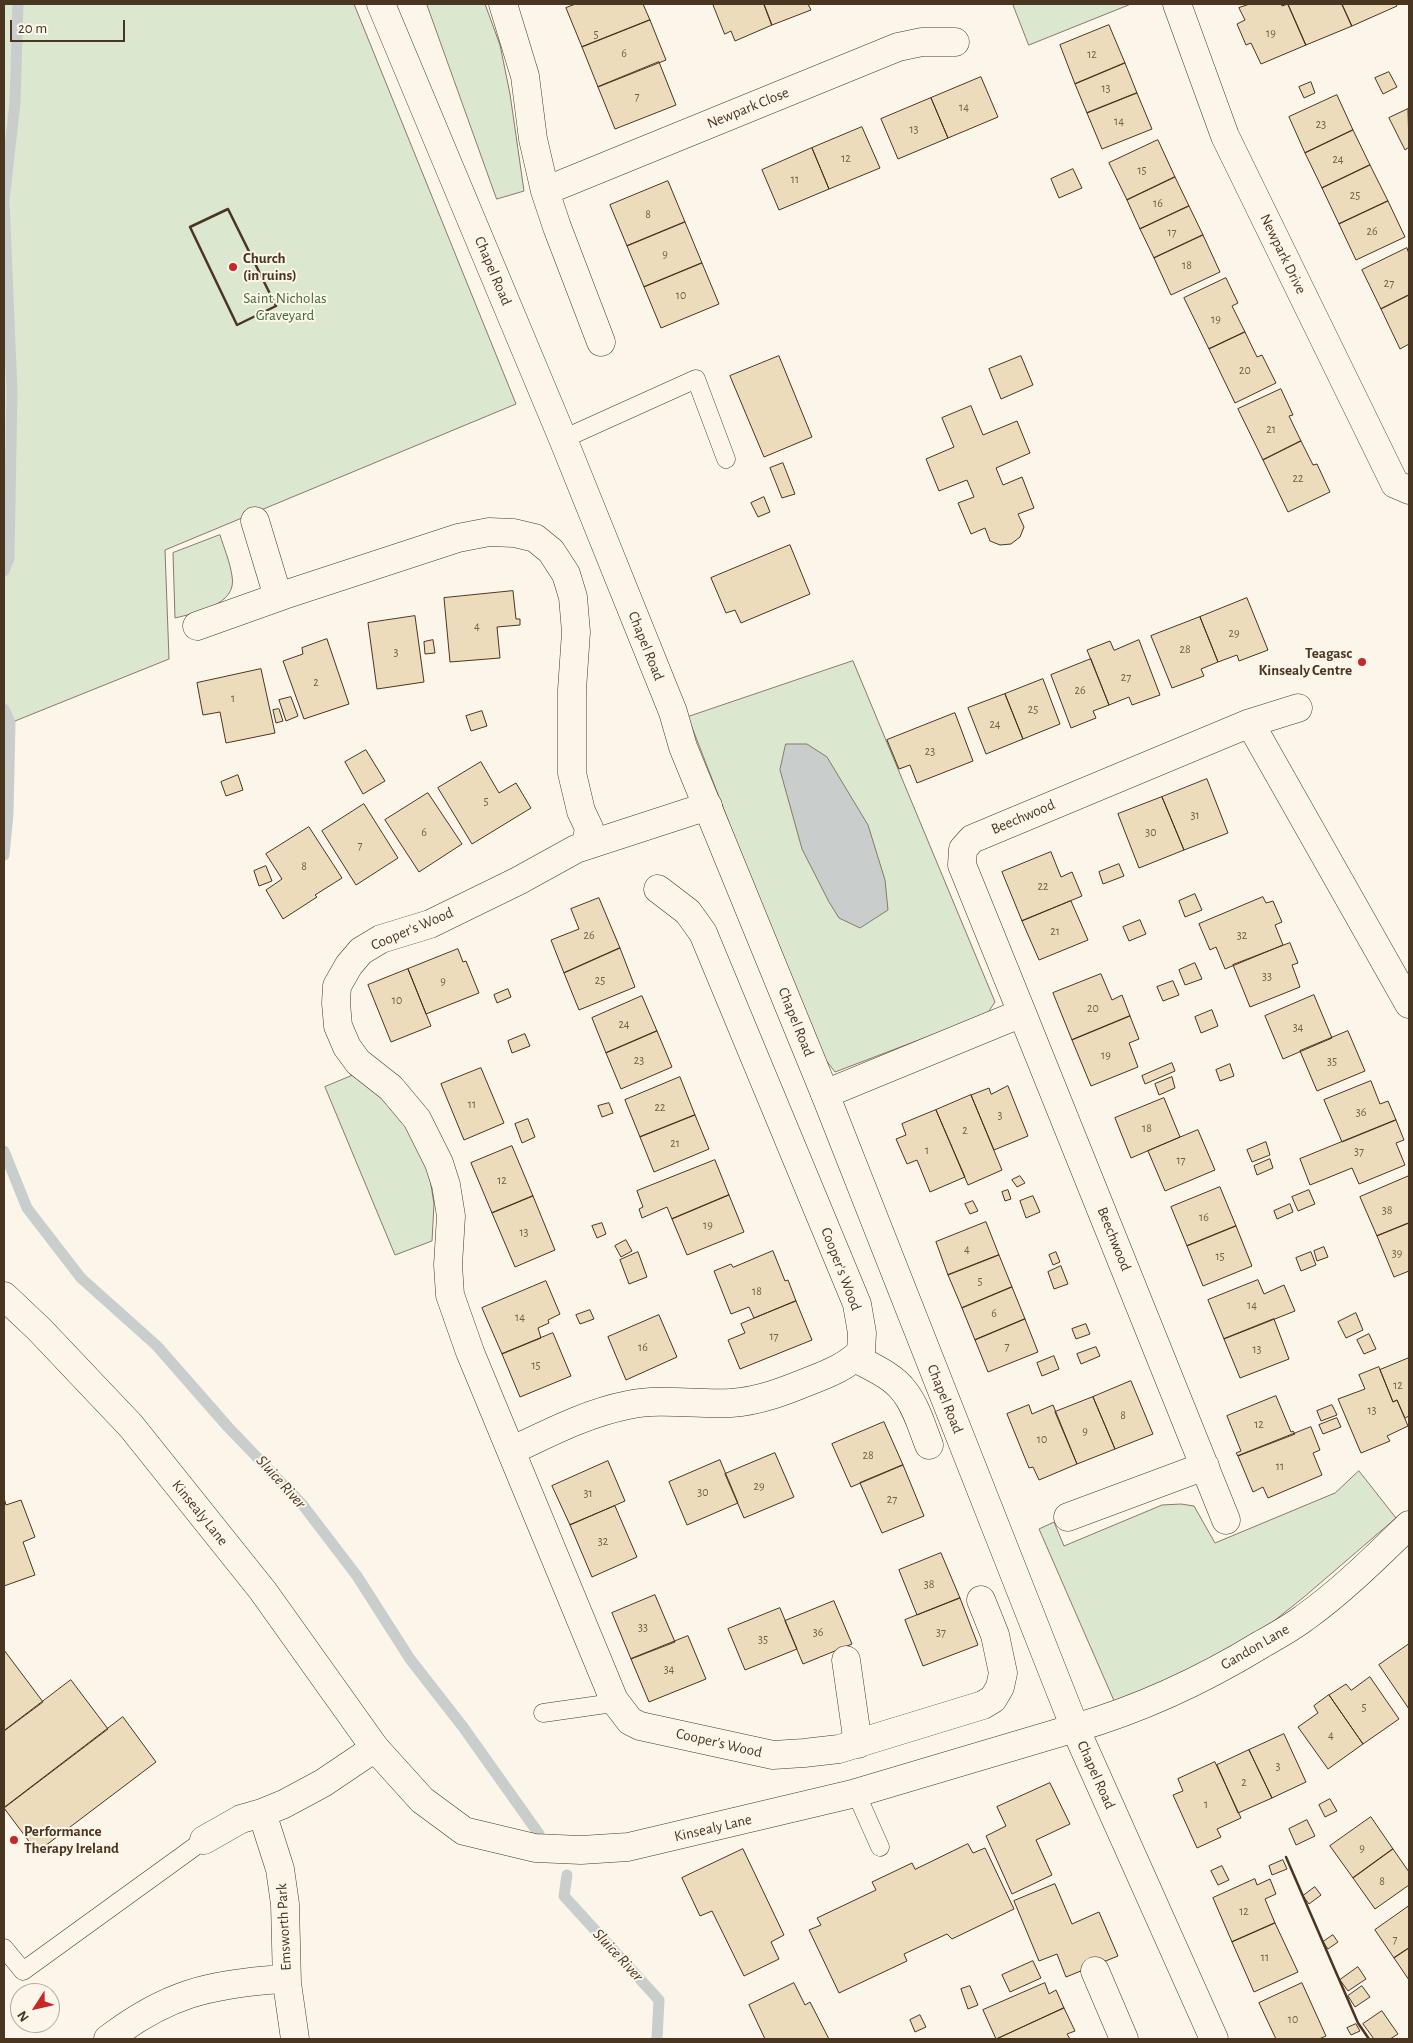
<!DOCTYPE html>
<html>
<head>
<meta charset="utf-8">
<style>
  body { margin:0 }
  #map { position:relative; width:1413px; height:2043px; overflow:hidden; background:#fbf6e9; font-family:"Alegreya Sans",sans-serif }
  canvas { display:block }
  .frame { position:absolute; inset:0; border:5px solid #4a3520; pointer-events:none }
  .north { position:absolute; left:10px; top:1983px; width:50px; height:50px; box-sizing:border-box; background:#fbf6e9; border:1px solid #b4a999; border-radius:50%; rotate:235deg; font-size:14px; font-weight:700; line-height:20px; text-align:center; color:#4a3520 }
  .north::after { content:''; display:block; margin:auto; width:18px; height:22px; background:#c62828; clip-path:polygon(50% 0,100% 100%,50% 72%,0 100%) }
  .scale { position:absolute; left:10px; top:20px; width:115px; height:22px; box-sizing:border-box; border:2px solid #4a3520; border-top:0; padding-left:6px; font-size:15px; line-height:18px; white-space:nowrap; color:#4a3520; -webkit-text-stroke:4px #fbf6e9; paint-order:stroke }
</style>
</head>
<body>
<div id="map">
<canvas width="1413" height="2043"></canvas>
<div class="frame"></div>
<div class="north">N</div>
<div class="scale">20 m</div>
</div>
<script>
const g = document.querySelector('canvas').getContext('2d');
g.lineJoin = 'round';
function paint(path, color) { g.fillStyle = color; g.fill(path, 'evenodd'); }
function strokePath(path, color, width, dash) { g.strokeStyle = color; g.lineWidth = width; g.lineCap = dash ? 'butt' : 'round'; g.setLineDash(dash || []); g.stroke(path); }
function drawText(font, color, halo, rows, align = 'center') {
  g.font = font + ' "Alegreya Sans",sans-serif'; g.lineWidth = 4; g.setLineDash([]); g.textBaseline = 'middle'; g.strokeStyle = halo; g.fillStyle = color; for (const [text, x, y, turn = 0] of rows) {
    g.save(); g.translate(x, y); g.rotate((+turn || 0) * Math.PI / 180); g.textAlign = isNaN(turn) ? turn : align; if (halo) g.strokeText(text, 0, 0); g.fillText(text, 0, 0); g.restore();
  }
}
const green = new Path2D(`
  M4 4H354L516 404 165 550 169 659 10 723 4 709Z
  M427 4H485L500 45 510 94 524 191 497 199Z
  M1013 4H1131L1029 45Z
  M220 535C224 548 230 562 232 576 238 605 195 613 175 618L173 553Z
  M853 661 995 1002 987 1014 835 1072 816 1047 688 717Z
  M356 1074 396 1109 428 1166 434 1204 432 1241 395 1255 325 1087Z
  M1359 1471 1396 1518 1304 1597 1249 1641 1185 1675 1115 1703 1039 1529 1054 1522 1064 1546 1162 1505 1181 1504 1194 1506 1215 1543 1335 1493Z`);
paint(green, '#dce7d0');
strokePath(green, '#887966', 1);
const water = new Path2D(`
  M786 744H807L827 757 868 825 885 880 888 910 860 928 839 918 829 902 802 849 780 770Z`);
paint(water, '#c9cecd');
strokePath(water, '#887966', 1);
strokePath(new Path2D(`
  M4 571 9 558 12 391 4 201 15 103 18 4
  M4 709 10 723 8 814 4 855
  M4 1151 27 1208 81 1278 157 1346 228 1427 302 1504 357 1576 410 1659 463 1727 539 1834
  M567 1875 564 1896 659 2000 657 2039`), '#c9cecd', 11);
const building = new Path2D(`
  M576 4H643L650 20 582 47 566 8Z
  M713 4H764L772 25 735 41 731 31 725 34Z
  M764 4H808L811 10 772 25Z
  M1250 4H1281L1282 6 1288 4 1306 45 1261 64 1251 43 1246 45 1237 24 1245 20 1239 8Z
  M1288 4H1342L1352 26 1306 45Z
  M1342 4H1396L1397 6 1352 26Z
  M650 20 666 60 598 87 582 47Z
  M1109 25 1125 63 1075 84 1060 45Z
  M659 62 676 105 615 129 598 87Z
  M1125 63 1137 93 1087 113 1075 84Z
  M1389 72 1397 87 1383 94 1375 78Z
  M981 77 998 117 948 138 931 98Z
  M1311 82 1315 93 1304 98 1299 87Z
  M1137 93 1152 129 1102 149 1087 113Z
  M1337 95 1353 130 1305 153 1289 117Z
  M931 98 948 138 898 159 881 119Z
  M1408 109 1409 147 1405 150 1389 118Z
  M862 127 880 168 829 189 812 148Z
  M1353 130 1370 165 1322 188 1305 153Z
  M1158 140 1175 177 1127 200 1109 163Z
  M812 148 829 189 779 210 762 170Z
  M1370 165 1388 201 1339 224 1322 188Z
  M1073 169 1082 188 1059 198 1051 179Z
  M1175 177 1189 206 1140 229 1127 200Z
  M668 181 685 222 627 246 610 205Z
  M1388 201 1405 237 1356 260 1339 224Z
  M1189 206 1203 235 1154 258 1140 229Z
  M685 222 702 263 644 287 627 246Z
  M1203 235 1220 272 1171 295 1154 258Z
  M1407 248 1409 254V295L1381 309 1362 270Z
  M702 263 719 304 661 328 644 287Z
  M1226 278 1238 303 1232 306 1245 332 1209 349 1184 298Z
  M1409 295V344L1400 349 1381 309Z
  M1245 332 1257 357 1262 355 1276 383 1235 403 1209 349Z
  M779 356 812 437 764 457 730 376Z
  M1021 356 1033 385 1001 399 989 369Z
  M1281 389 1293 415 1289 416 1301 441 1263 460 1238 409Z
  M971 406 983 435 1017 421 1030 453 996 468 1003 485 1022 477 1034 508 1018 514 1024 527 1020 537 1011 544 1000 545 990 541 985 528 971 534 958 503 974 497 967 480 939 491 926 459 954 447 942 418Z
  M1301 441 1313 465 1317 464 1330 492 1288 512 1263 460Z
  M783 463 795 494 782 498 770 468Z
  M764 497 770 512 758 517 751 503Z
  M790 545 810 594 741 623 735 610 726 613 711 578Z
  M513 591 516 619H520V625L497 627 500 658 450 662 444 598Z
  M1247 598 1268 650 1239 661 1237 655 1218 662 1200 617Z
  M415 616 424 682 377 689 368 623Z
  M1200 617 1218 662 1201 669 1204 676 1172 688 1151 636Z
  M327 639 349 704 304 719 283 661 303 654 302 648Z
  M433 640 435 653 425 654 424 642Z
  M1139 640 1160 695 1132 705 1129 697 1109 705 1087 650 1110 641 1114 650Z
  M1091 659 1109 705 1093 711 1096 718 1071 728 1051 675Z
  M261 669 275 733 226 743 220 712 203 715 197 683Z
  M1043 679 1060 724 1023 739 1005 694Z
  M1005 694 1023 739 986 754 968 708Z
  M291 697 298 716 286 721 279 700Z
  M279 709 283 721 276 723 273 710Z
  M482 711 487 726 471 731 466 716Z
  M955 713 973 761 917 783 910 765 899 769 887 740Z
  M366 750 385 781 363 794 345 762Z
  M481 762 499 793 516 783 531 808 472 844 438 788Z
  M238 775 243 790 226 796 221 782Z
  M1207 779 1228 833 1184 850 1162 797Z
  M428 793 462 844 419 872 385 820Z
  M1162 797 1184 850 1139 868 1118 814Z
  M364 804 398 858 356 885 322 831Z
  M309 827 342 878 315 895 317 897 283 919 266 890 282 879 266 854Z
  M1051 852 1061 877 1072 872 1082 896 1022 921 1002 872Z
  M1119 864 1124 876 1103 884 1099 872Z
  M266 866 272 881 259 886 254 871Z
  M1195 894 1202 910 1185 917 1179 901Z
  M1263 897 1266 903 1273 901 1282 922 1275 925 1283 945 1225 969 1216 947 1210 950 1199 924Z
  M599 898 620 948 564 973 551 940 579 929 571 909Z
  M1071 901 1088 940 1039 960 1022 921Z
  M1140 920 1146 934 1129 941 1123 927Z
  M1290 943 1298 963 1292 965 1300 987 1250 1007 1233 965Z
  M620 948 635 987 579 1010 564 973Z
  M458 949 463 962 466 961 479 993 426 1014 408 969Z
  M1195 963 1202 979 1185 985 1179 970Z
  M408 969 431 1026 391 1042 368 985Z
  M1101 974 1112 1000 1122 995 1130 1016 1072 1040 1053 993Z
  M1173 981 1179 995 1163 1001 1157 987Z
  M508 989 511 997 497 1003 494 995Z
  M1314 995 1332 1038 1283 1059 1265 1016Z
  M642 996 657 1031 606 1053 592 1018Z
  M1212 1010 1218 1026 1201 1033 1195 1017Z
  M1130 1016 1139 1039 1129 1043 1138 1067 1091 1086 1072 1040Z
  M657 1031 672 1067 621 1089 606 1053Z
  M1348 1031 1365 1071 1317 1091 1300 1051Z
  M525 1034 530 1046 512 1053 508 1041Z
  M1172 1063 1175 1071 1145 1084 1142 1076Z
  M1230 1064 1234 1076 1220 1081 1216 1070Z
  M481 1068 504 1123 464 1140 441 1084Z
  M680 1077 695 1115 640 1137 625 1100Z
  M1172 1077 1175 1088 1159 1095 1155 1084Z
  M1371 1081 1380 1104 1388 1101 1396 1120 1342 1142 1324 1100Z
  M1008 1086 1028 1136 994 1150 971 1095 989 1088 991 1094Z
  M971 1095 1002 1170 968 1185 936 1110Z
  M1164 1098 1180 1137 1131 1158 1115 1118Z
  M609 1103 613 1113 602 1117 598 1106Z
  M936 1110 965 1177 930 1192 917 1160 907 1164 896 1139 906 1135 902 1124Z
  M695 1115 709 1149 654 1172 640 1137Z
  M528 1119 535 1137 522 1143 515 1124Z
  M1396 1120 1404 1140 1396 1143 1405 1165 1359 1184 1352 1168 1310 1185 1300 1159Z
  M1198 1130 1215 1170 1165 1191 1148 1151Z
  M1266 1142 1270 1155 1252 1162 1247 1150Z
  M512 1146 533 1196 492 1213 471 1163Z
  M1270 1159 1273 1168 1257 1175 1254 1166Z
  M715 1160 729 1195 672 1219 667 1207 642 1218 639 1209 643 1207 637 1191Z
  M1020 1176 1025 1183 1017 1187 1012 1180Z
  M1409 1176V1223L1377 1236 1360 1197Z
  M1220 1187 1236 1226 1187 1246 1171 1207Z
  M1008 1190 1011 1199 1005 1201 1002 1192Z
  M1309 1190 1315 1204 1298 1211 1292 1197Z
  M729 1195 744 1232 687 1255 672 1219Z
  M533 1196 555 1250 515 1267 492 1213Z
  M1033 1196 1040 1212 1026 1218 1020 1201Z
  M973 1201 978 1211 970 1214 965 1204Z
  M1290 1204 1293 1212 1277 1219 1274 1211Z
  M986 1222 999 1255 948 1275 936 1242Z
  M602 1223 606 1234 597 1238 592 1226Z
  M1409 1223V1271L1394 1277 1377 1236Z
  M1236 1226 1252 1266 1203 1286 1187 1246Z
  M626 1240 632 1251 621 1257 615 1246Z
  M1324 1247 1328 1257 1317 1261 1314 1251Z
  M773 1251 785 1281 788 1280 796 1301 754 1318 749 1307 731 1314 714 1271 731 1264 733 1267Z
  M638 1252 647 1277 629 1284 620 1260Z
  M1056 1252 1060 1262 1053 1265 1049 1255Z
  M1311 1252 1316 1265 1301 1271 1296 1258Z
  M999 1255 1012 1287 962 1308 948 1275Z
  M1061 1266 1068 1284 1054 1289 1048 1272Z
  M1258 1280 1264 1294 1284 1285 1295 1311 1224 1339 1208 1300Z
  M546 1281 560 1314 548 1320 549 1323 538 1328 541 1338 502 1354 482 1308Z
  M1012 1287 1025 1319 975 1340 962 1308Z
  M796 1301 812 1340 740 1369 728 1340 745 1333 741 1324Z
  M590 1310 594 1319 580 1324 576 1315Z
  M1356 1313 1363 1330 1346 1338 1338 1322Z
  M659 1315 677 1357 626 1380 608 1337Z
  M1025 1319 1038 1352 988 1372 975 1340Z
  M1274 1319 1289 1359 1240 1378 1224 1339Z
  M1086 1324 1090 1334 1076 1339 1072 1329Z
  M553 1333 571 1376 520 1397 502 1354Z
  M1369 1334 1376 1349 1364 1354 1357 1340Z
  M1096 1347 1100 1356 1081 1364 1077 1354Z
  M1054 1356 1059 1369 1042 1376 1037 1363Z
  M1409 1358V1416L1405 1418 1397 1400 1393 1402 1380 1370Z
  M1379 1367 1393 1402 1397 1400 1408 1426 1387 1436 1390 1441 1361 1453 1338 1399 1365 1389 1359 1375Z
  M1131 1381 1153 1434 1115 1449 1093 1397Z
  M1276 1396 1291 1432 1293 1431 1295 1434 1238 1456 1236 1453 1241 1451 1227 1416Z
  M1093 1397 1115 1449 1077 1464 1055 1412Z
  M1029 1405 1032 1414 1053 1405 1077 1464 1039 1480 1033 1467 1029 1468 1007 1414Z
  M1332 1405 1337 1415 1321 1421 1317 1411Z
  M1337 1418 1341 1427 1323 1434 1319 1425Z
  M884 1422 903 1465 851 1487 832 1444Z
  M1311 1427 1320 1450 1313 1453 1322 1475 1268 1498 1263 1487 1253 1492 1238 1456Z
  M775 1453 794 1497 744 1518 725 1474Z
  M720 1460 738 1503 687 1525 669 1482Z
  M608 1461 625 1501 570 1525 552 1486Z
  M903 1465 924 1516 882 1533 860 1483Z
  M4 1498 6 1505 21 1500 35 1537 23 1542 35 1575 4 1586Z
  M615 1506 637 1557 592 1577 570 1525Z
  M941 1553 960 1598 917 1615 899 1570Z
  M655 1595 675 1642 631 1659 612 1613Z
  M960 1598 978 1645 923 1666 905 1620Z
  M834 1601 852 1644 803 1664 785 1621Z
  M780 1608 797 1649 745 1670 728 1629Z
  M688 1636 706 1679 649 1702 631 1659Z
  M1409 1644V1709L1379 1665Z
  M4 1650 43 1702 4 1731Z
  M1370 1677 1399 1719 1363 1744 1329 1695 1346 1684 1351 1690Z
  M71 1680 108 1729 4 1808V1731Z
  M1329 1695 1363 1744 1328 1769 1298 1727 1318 1713 1314 1706Z
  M123 1717 156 1762 37 1852 4 1808Z
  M1284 1734 1306 1782 1272 1798 1249 1750Z
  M1249 1750 1272 1798 1238 1813 1217 1765Z
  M1215 1762 1241 1818 1217 1829 1221 1837 1197 1848 1173 1795 1183 1791 1178 1779Z
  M1050 1783 1070 1824 1036 1840 1052 1875 1012 1894 986 1836 1006 1826 997 1807Z
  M1330 1799 1337 1811 1325 1817 1319 1805Z
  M1371 1817 1393 1849 1353 1878 1330 1846Z
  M1307 1820 1315 1836 1296 1845 1289 1829Z
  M968 1844 973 1853 985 1848 1014 1909 952 1939 947 1934 904 1954 907 1961 839 1993 809 1930 821 1925 817 1918 876 1890 872 1882 912 1863 915 1869Z
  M743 1849 784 1935 771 1942 779 1959 744 1976 712 1911 700 1916 682 1878Z
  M1393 1849 1409 1872V1885L1375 1909 1353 1878Z
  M1283 1860 1287 1869 1272 1875 1269 1866Z
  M1222 1866 1229 1880 1218 1885 1211 1871Z
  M1255 1879 1257 1885 1270 1879 1276 1894 1265 1899 1275 1923 1232 1942 1213 1898Z
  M1055 1884 1072 1924 1099 1912 1118 1956 1066 1977 1057 1954 1039 1961 1014 1901Z
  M1315 1887 1321 1895 1309 1904 1303 1896Z
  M1409 1906V1948L1394 1958 1375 1930Z
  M1275 1923 1298 1972 1254 1992 1232 1942Z
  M1333 1935 1338 1942 1328 1949 1323 1942Z
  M1409 1948V1980L1394 1958Z
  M1033 1961 1041 1978 1010 1992 1002 1975Z
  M1358 1967 1366 1979 1348 1991 1340 1980Z
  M794 1983 805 2005 810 2002 829 2039H765L749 2005Z
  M1045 1983 1049 1994 1056 1990 1064 2008 996 2039 983 2010Z
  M1302 1983 1326 2036 1319 2039H1276L1259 2003Z
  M970 1986 978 2005 968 2009 961 1989Z
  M1362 1986 1370 1997 1355 2007 1348 1996Z
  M1064 2008 1075 2031 1067 2034 1070 2039H997Z
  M1382 2011 1398 2034 1390 2039H1374L1363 2024Z
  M920 2015 926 2027 915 2032 910 2020Z
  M1356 2024 1360 2031 1351 2035 1347 2028Z`);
paint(building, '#ecdcbc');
strokePath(building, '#4a3520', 1);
const service = new Path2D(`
  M563 439 696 379 726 459
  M543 1713 606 1704 618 1706
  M856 1793 880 1847
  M4 1948 23 1971 204 1840`);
const minor = new Path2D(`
  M503 4 525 76 533 139 545 191 557 227 601 342
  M1177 4 1225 136 1395 484 1409 490
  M545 191 898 47 922 42H955
  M255 521 278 597
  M197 626 284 595 458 538 489 532 514 533 535 538 551 551 566 574 573 597 576 632 572 690V773L581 811 589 828 586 845
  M1250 723 1409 1004
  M708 806 576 849 518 881 430 924 381 939 361 951 349 965 337 986 336 1003 338 1026 347 1047 358 1062 391 1088 417 1119 439 1163 446 1185 451 1216 448 1265 450 1295 470 1352 614 1700 630 1721 640 1726 773 1755 804 1753 839 1749 983 1705 993 1699 1000 1687 1003 1673 995 1635 981 1600
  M1022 1013 1226 1520
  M825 1094 1022 1013 962 865 963 849 972 839 1250 723 1298 708
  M855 1358C872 1367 893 1376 904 1391 916 1406 922 1427 929 1445
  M511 1451C549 1433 587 1413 628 1405 662 1398 697 1405 731 1403 760 1401 785 1391 812 1380 830 1373 847 1366 861 1352L862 1333 857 1304 703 933 688 912 658 889
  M1068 1517 1205 1466
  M846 1660 858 1744
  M1075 1728C1141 1709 1203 1680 1262 1644 1276 1636 1291 1628 1304 1618 1342 1591 1376 1557 1409 1525
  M262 1813 280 1869 285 1904 287 1983 295 2039
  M204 1840 241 1819 262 1813 284 1804 323 1783 375 1748
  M1095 1971 1124 2039
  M108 2039C167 1994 209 1984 282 1979L287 1983`);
const tertiary = new Path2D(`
  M381 4 563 439 673 712 683 747 825 1094 1075 1728 1214 2039
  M4 1296 39 1329 131 1426 263 1591 375 1748 422 1800 464 1831 535 1848 581 1850 628 1847 856 1793 1075 1728`);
strokePath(service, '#4a3520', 19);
strokePath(minor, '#4a3520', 29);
strokePath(tertiary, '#4a3520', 29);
strokePath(service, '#fbf6e9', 18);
strokePath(minor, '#fbf6e9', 28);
strokePath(tertiary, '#fbf6e9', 28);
strokePath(new Path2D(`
  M228 209 276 306 237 325 190 227Z
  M1286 1857 1358 2023 1369 2039`), '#4a3520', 2.5);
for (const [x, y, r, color] of [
  [233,267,5,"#c62828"],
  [1362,662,5,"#c62828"],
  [14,1840,5,"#c62828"]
]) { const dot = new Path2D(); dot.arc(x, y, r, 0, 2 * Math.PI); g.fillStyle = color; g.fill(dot); strokePath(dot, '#fbf6e9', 2); }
drawText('12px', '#725f47', null, [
  ["19",1271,33],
  ["5",596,34],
  ["6",624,53],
  ["12",1092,54],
  ["13",1106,88],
  ["7",637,96],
  ["14",964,107],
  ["14",1119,121],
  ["23",1321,124],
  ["13",914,129],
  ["12",846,158],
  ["24",1338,159],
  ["15",1142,170],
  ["11",795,179],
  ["25",1355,195],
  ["16",1158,203],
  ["8",648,214],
  ["26",1372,231],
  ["17",1172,232],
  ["9",665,254],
  ["18",1187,265],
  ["27",1389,283],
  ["10",681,295],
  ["19",1216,319],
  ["20",1245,370],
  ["21",1271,429],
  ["22",1298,478],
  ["4",477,626],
  ["29",1234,633],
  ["28",1185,649],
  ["3",396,652],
  ["27",1126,677],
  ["2",316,682],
  ["26",1080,690],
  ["1",233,698],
  ["25",1033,709],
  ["24",995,724],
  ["23",930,751],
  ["5",486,801],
  ["31",1195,815],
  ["6",424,832],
  ["30",1151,832],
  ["7",360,845],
  ["8",304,866],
  ["22",1043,886],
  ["21",1055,931],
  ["26",589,935],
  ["32",1242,935],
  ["33",1267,976],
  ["25",600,980],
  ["9",443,981],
  ["10",397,1000],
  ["20",1093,1008],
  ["24",624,1024],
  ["34",1298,1027],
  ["19",1106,1055],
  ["23",639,1060],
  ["35",1332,1061],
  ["11",472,1104],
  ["22",660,1107],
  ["36",1361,1112],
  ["3",1000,1115],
  ["18",1147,1128],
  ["2",965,1130],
  ["21",675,1143],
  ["1",927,1150],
  ["37",1359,1151],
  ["17",1181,1160],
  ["12",502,1180],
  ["38",1387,1210],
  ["16",1204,1217],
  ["19",708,1225],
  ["13",524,1232],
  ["4",967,1249],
  ["39",1397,1253],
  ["15",1220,1256],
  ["5",980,1281],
  ["18",757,1291],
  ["14",1252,1305],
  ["6",994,1313],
  ["14",520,1317],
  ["17",774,1336],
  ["7",1007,1346],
  ["16",643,1347],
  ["13",1257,1349],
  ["15",536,1365],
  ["12",1398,1385],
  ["13",1372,1410],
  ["8",1123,1415],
  ["12",1259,1424],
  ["9",1085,1431],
  ["10",1042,1439],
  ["28",868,1455],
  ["11",1280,1466],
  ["29",759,1486],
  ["30",703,1492],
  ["31",588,1493],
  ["27",892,1499],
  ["32",603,1541],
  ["38",929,1584],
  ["33",643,1627],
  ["36",818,1632],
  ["37",941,1632],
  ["35",763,1639],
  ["34",669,1669],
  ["5",1364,1707],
  ["4",1331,1735],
  ["3",1278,1766],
  ["2",1244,1782],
  ["1",1206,1804],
  ["9",1362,1848],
  ["8",1382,1881],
  ["12",1244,1911],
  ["7",1395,1939],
  ["11",1265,1957],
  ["10",1293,2019]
]);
drawText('15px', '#4a3520', '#fbf6e9', [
  ["Newpark Close",748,108,-22],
  ["Newpark Drive",1283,254,64],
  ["Chapel Road",493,271,67],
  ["Chapel Road",646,646,68],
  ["Beechwood",1023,817,-23],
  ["Cooper's Wood",412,929,-23],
  ["Chapel Road",796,1022,68],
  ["Beechwood",1114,1239,68],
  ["Cooper's Wood",841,1269,69],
  ["Chapel Road",945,1399,68],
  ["Kinsealy Lane",200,1513,51],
  ["Gandon Lane",1255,1647,-30],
  ["Cooper's Wood",719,1743,13],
  ["Chapel Road",1096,1775,66],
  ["Kinsealy Lane",713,1828,-13],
  ["Emsworth Park",284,1927,-93]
]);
drawText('bold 15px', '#4a3520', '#fbf6e9', [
  ["Church",243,258],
  ["(in ruins)",243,275],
  ["Teagasc",1352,653,"right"],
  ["Kinsealy Centre",1352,670,"right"],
  ["Performance",24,1831],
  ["Therapy Ireland",24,1848]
], 'left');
drawText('15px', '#436837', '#fbf6e9', [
  ["Saint Nicholas",285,298],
  ["Graveyard",285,315]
]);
drawText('italic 16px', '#4a3520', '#fbf6e9', [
  ["Sluice River",281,1482,48],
  ["Sluice River",618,1955,47]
]);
</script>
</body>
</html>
